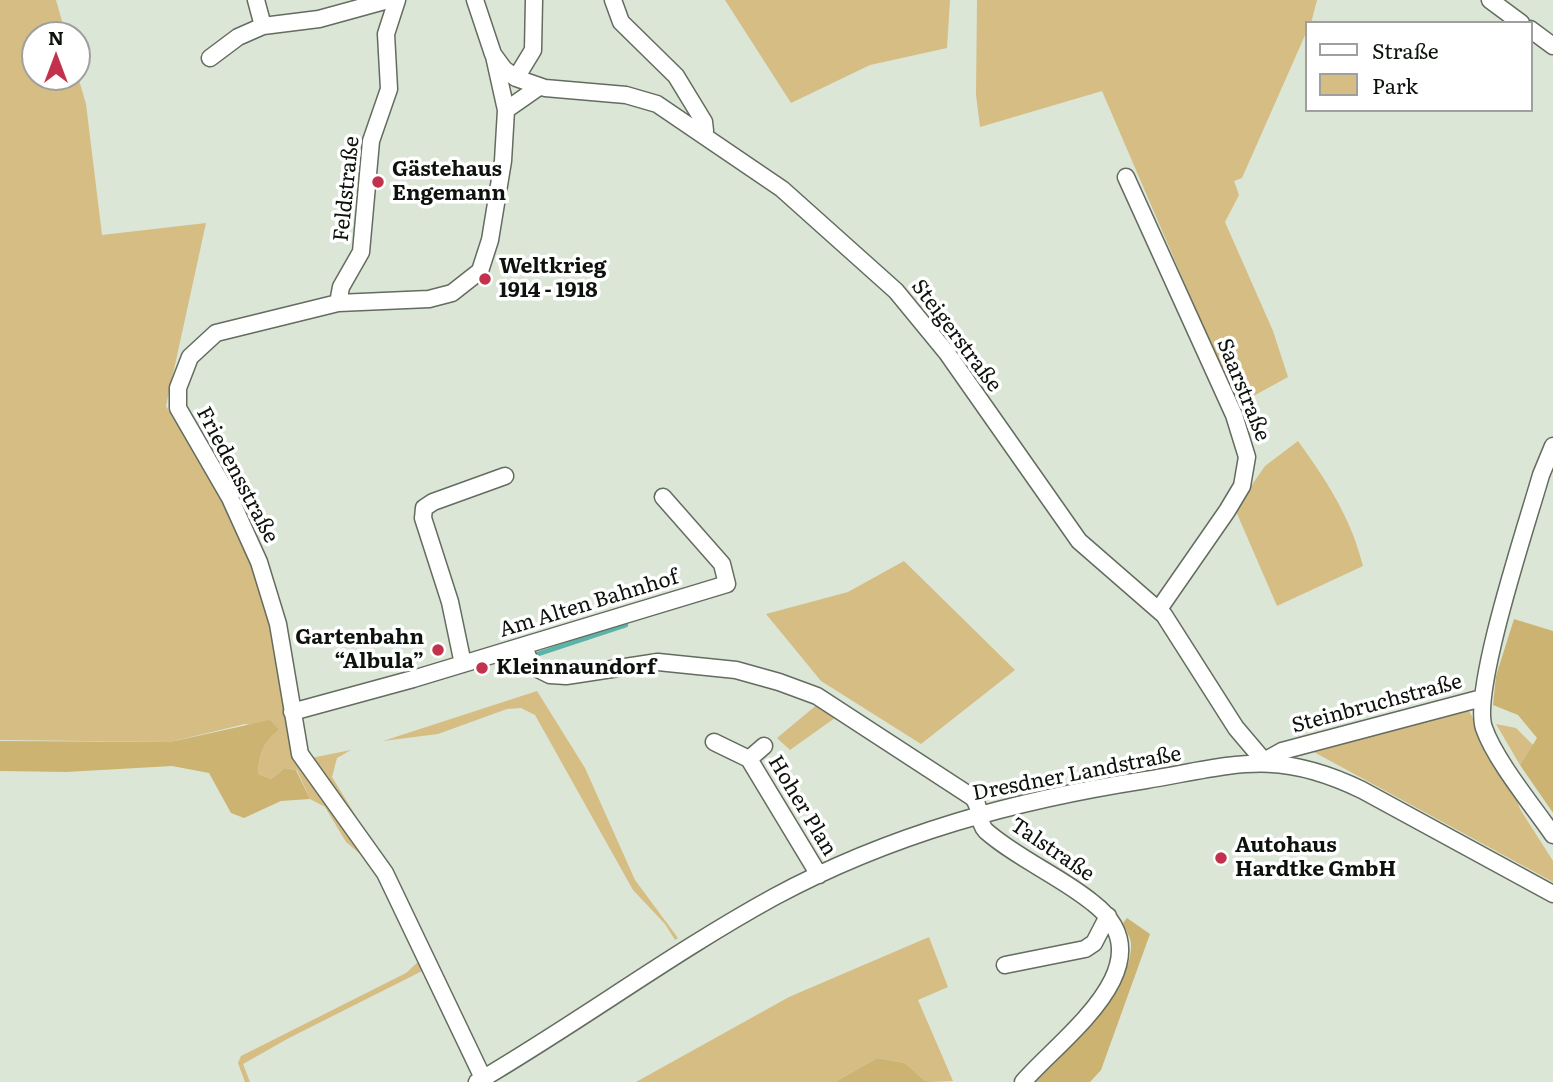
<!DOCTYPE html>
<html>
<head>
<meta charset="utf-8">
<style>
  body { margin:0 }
  #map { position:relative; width:1553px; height:1082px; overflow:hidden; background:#dbe6d7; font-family:Literata,serif }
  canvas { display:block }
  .legend { position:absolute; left:1305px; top:21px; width:228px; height:91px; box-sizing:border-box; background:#fff; border:2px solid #9fa09e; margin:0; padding:9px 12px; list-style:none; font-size:21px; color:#0e120d }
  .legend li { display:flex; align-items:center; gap:14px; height:35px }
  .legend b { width:35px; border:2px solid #9fa09e }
  .north { position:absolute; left:21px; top:21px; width:70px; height:70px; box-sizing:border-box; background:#fff; border:2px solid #9fa09e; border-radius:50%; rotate:0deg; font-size:19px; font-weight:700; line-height:28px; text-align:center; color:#0e120d }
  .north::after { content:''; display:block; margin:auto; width:24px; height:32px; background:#c3324c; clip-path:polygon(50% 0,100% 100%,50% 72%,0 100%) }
</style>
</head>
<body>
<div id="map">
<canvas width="1553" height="1082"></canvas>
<ul class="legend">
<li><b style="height:9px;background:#fff"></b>Straße</li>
<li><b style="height:19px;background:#d5bd84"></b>Park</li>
</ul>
<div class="north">N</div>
</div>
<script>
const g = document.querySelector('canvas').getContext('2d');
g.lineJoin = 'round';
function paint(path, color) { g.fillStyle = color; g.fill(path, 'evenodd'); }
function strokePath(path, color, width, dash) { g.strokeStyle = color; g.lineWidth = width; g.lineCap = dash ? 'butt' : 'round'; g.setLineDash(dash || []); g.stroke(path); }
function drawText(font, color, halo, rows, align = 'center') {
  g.font = font + ' Literata,serif'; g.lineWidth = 7; g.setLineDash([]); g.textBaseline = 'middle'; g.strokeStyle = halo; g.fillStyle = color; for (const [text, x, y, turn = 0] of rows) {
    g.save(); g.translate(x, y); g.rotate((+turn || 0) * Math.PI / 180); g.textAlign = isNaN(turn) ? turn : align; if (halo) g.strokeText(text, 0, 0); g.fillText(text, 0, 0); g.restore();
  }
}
paint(new Path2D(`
  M0 0H56L66 35H35V77H77V73L86 104 102 235 206 223 166 406 237 521 271 614 296 761 351 750 337 758 332 777 408 901 438 963 289 1038 243 1064 250 1082H245L238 1063 241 1056 406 973 418 962 419 952 374 866 346 842 325 807 310 799 297 770 285 768 271 779 258 774C259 755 263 742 279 730L245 724 170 742 0 740Z
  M725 0H950L947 48 870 65 791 103Z
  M977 0H1317L1311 23H1306V33L1242 178 1234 181 1239 195 1225 222 1273 331 1288 377 1237 405 1102 91 980 127 976 95Z
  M1298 441C1327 481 1351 518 1363 566L1277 606 1235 509 1265 466Z
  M904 561 1015 670 921 744 821 681 766 614 848 592Z
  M537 691 585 768 635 880 678 938 675 940 665 924 633 890 535 715 521 708 507 709 438 734 383 741Z
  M819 703 839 715 790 750 777 738Z
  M1469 711 1512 787 1520 809 1553 861V882L1312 751Z
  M1496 724 1516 728 1533 745 1520 765Z
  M929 937 948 987 918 1000 953 1081H925L905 1063 877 1058 835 1082H636L789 997Z`), '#d5bd84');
paint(new Path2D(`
  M1514 619 1553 631V813L1520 765 1537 738 1518 715 1493 705 1496 676Z
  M270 720 279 730C263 742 259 755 258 774L271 779 285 768 296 770 310 799 281 801 244 818 231 813 209 773 172 766 66 772 0 771V741L170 742Z
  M1127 918 1150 934 1101 1070 1090 1082H1033C1063 1051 1134 989 1131 943 1130 936 1125 929 1123 923Z
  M877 1058 905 1063 925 1081 953 1082H835Z`), '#cdb372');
strokePath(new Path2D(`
  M538 654 626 625`), '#5bb4a9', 4.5);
const minor = new Path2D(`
  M256 0 263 26
  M475 0 493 54 504 69 516 78 545 88 626 95 657 104 782 189 896 291 947 353 1079 541 1164 615 1236 728 1264 761
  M613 0 621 22 676 76 704 122 705 131 702 134
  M1490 0 1521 23
  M1530 29 1553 46
  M210 58 238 37 263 26 319 19 388 0
  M516 78 533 50 534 0
  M506 110 539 87
  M1126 177 1234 415 1247 457 1242 486 1227 511 1159 609
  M338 303 341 287 361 252 371 141 389 89 386 34 397 0
  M1553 446 1541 475C1528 521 1471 691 1484 728 1495 760 1533 806 1553 835
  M524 647 532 666 550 675 566 676 658 662 736 670 779 682 817 696 972 797C982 806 977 822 986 831 1018 859 1060 876 1093 903 1170 963 1062 1037 1023 1082
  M463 664 450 602 423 518 424 508 433 502 505 476
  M292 712 413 679 727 584 722 564 663 497
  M714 742 749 759 819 875
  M749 759 764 746
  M1264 761 1282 751 1482 698
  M1005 965 1085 949 1094 943 1108 916
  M483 1078 385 873 300 754 278 624 259 562 230 498 178 408V388L190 357 216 333 338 303 429 299 452 293 480 271 490 240 503 161 506 110 494 56
  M477 1082C578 1023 672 953 774 897 891 834 1016 800 1146 780 1235 765 1276 748 1362 790L1553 894`);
strokePath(minor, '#636c5f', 19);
strokePath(minor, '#fff', 16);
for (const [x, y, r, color] of [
  [378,182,7,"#c3324c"],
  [485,279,7,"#c3324c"],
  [438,650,7,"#c3324c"],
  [482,668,7,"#c3324c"],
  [1221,858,7,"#c3324c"]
]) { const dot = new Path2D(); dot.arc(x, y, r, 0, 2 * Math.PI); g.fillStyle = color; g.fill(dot); strokePath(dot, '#fff', 2.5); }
drawText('bold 21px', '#0e120d', '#fff', [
  ["Gästehaus",392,170],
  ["Engemann",392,194],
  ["Weltkrieg",499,267],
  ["1914 - 1918",499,291],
  ["Gartenbahn",424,638,"right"],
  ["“Albula”",424,662,"right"],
  ["Kleinnaundorf",496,668],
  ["Autohaus",1235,846],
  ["Hardtke GmbH",1235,870]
], 'left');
drawText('21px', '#0e120d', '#fff', [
  ["Feldstraße",347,189,-84],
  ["Steigerstraße",956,336,53],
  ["Saarstraße",1243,390,68],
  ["Friedensstraße",237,475,62],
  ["Am Alten Bahnhof",589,604,-17],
  ["Steinbruchstraße",1377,704,-15],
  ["Dresdner Landstraße",1077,774,-11],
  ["Hoher Plan",802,806,59],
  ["Talstraße",1052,850,34]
]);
</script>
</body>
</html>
